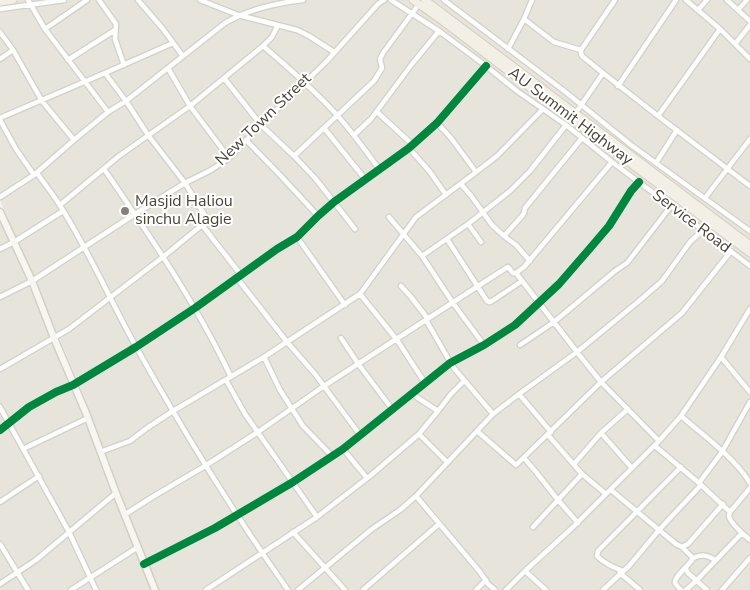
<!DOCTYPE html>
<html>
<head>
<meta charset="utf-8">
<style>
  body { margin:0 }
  canvas { display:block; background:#f4f2ee }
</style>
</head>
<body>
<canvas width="750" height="590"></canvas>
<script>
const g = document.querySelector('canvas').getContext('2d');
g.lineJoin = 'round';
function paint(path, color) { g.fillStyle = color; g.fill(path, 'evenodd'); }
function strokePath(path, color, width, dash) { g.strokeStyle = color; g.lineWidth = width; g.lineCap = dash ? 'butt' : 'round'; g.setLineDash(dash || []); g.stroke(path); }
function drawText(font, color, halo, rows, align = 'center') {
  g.font = font + ' "Nunito Sans",sans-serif'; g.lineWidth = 4; g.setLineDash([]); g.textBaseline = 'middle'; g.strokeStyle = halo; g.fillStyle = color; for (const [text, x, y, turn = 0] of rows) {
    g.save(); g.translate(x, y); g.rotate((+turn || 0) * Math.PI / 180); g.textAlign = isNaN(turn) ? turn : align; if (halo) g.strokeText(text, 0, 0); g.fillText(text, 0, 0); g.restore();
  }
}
paint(new Path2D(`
  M9 0H408L447 26 750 253V590H158L79 384 0 200V1Z
  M425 0H750V243Z
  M0 219 81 408 152 590H0Z`), '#e7e4dc');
const street = new Path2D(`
  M28 0 45 29 108 112
  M99 0 116 24 115 39 124 65
  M138 0 163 29 182 55
  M200 0 238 15 297 30 309 36 334 52
  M391 0 439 31 486 66 517 91 566 125 612 162 703 230 750 266
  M444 0 563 90 631 145 750 231
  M686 0 720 29 750 59
  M727 0 750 21
  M0 9 64 0
  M698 10 707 0
  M738 10 747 0
  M524 19 554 42 581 50
  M45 29 87 0
  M0 32 13 50 42 101 74 140
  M735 44 750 25
  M263 46C289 68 314 90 337 115 352 132 366 151 379 169
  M508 49 524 19 532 0
  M0 59 13 50
  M68 60 115 30
  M168 68 190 106 229 158
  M105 73 173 43
  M603 73 582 56 581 53V50L615 0
  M224 78 261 125 294 156 315 178 355 229
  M618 86 676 0
  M377 112 413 145
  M575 114 603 73 658 116 720 29
  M658 116 750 186
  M0 118 105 73 126 101 148 135 185 183 207 219 202 225 163 257 69 329 0 369
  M0 120 16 149 34 175
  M437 123 451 138 476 172
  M324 128 365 179
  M354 135 371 119 412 64 439 31
  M246 140 280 175 318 216
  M409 148 430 172 446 195
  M294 156 374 81 382 68 380 59 383 53 419 4
  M656 163 677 130
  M104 169C150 236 196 303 231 377
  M37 173C44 183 52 193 59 204 88 249 109 298 135 345 182 429 232 511 288 590
  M461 184 472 197 492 225 504 236 516 245 530 261
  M0 197 34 175 74 140 108 112 126 101 225 23C249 9 276 3 303 0
  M705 198 750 139
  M60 205 119 156 190 106 263 46 272 37 278 25
  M389 217 422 256 453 303 484 345
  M468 224 481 242
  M202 225 241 275
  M504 236 522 216 524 213 525 208 582 138
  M297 237 345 305
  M447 239 487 301 489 302 492 301 522 281
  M0 249 14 242 63 211
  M422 256 468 224 510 191 530 171 566 125
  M516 273 577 352 601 382 659 441
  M237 278 287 342 315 374 360 435
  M401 286 411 297 428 319
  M360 294 397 340 425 383
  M0 297 32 281 135 214 185 183 211 170 229 158 261 125 326 62 378 4 384 0
  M426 320 453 367 493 414
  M341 338 359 365 392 409
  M520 345 554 322 615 271 627 263 671 206
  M264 357 280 390 303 426 332 456
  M721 357 750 392
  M226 380 245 414 317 517
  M412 394 438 411
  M519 394 551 432
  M0 407 69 532 96 590
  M681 416C703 435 735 458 750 483
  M0 430 29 407 56 392 73 385 136 347 195 308 277 249 297 237 318 216 334 202 409 148 437 123 486 66
  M477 431 516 465 601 382 682 313 731 251
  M601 433 632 468
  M419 434 447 462
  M548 435 582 474 606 494
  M655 446 699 483 730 512
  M23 449 88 418
  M343 449 367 478
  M100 452 130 441 147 428 173 411 264 357 360 294 416 217 471 176 497 156 543 109
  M524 458 536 472 558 500 578 523
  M574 464 601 433 628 409
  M699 483 722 452 750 402
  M750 488 730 512C730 513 729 515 729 516 730 523 745 536 750 540
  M611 490 676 544 682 547 693 558
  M416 496 480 572 488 584 495 590
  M0 502 39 476
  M124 515 154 496 205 466 258 432 324 386 506 268 508 267 513 273H516L524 267 612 162
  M533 527 582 474
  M293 532 345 590
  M0 544 28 590
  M682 547 688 544 723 504
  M144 564 215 528 293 482 343 449 450 363 484 345 515 325 559 284 592 246 609 226 631 191 639 182
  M685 568 688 573 707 590
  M525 571 546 590
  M623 571C613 567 605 564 597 556L598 551 681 467
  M620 573 640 590
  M0 584 36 560 116 493
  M71 590 138 547
  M206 590 317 517 370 476 419 434 438 411 451 394 464 381
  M298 590 372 529 400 510 416 496 493 414 519 394 577 352 639 301 662 281 690 242 703 230
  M363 590 439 524
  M476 590 486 580
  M506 590 525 571 572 528 659 441 681 416 721 357 750 309
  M603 590 629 566 659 530 701 485
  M681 590C679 588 676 585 675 583 674 576 690 565 693 558 702 554 707 555 715 560
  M686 590 696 581 742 533
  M722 590 750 558`);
const secondary = new Path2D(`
  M0 212 32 281 54 338 86 413 116 493 155 590`);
const primary = new Path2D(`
  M413 0 444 22 550 103 750 253
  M425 0 750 245
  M0 2 13 0`);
strokePath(street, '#d2d0cb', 7);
strokePath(secondary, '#d3cfc5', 9);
strokePath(primary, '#d6cebb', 9);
strokePath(street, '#fdfdfc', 4.5);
strokePath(secondary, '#f7f6f1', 6);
strokePath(primary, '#f2efe6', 7);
strokePath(new Path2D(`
  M0 430 29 407 56 392 73 385 136 347 195 308 277 249 297 237 318 216 334 202 409 148 437 123 486 66
  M144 564 215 528 293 482 343 449 450 363 484 345 515 325 559 284 592 246 609 226 631 191 639 182`), '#00873e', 8);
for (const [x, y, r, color] of [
  [125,211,5,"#868178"]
]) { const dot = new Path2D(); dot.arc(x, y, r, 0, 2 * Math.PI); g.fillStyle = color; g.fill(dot); strokePath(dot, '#fff', 2); }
drawText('16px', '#4b4439', '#fff', [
  ["AU Summit Highway",570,117,37],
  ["New Town Street",264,120,-44],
  ["Service Road",691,222,37]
]);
drawText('16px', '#4b4439', '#fff', [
  ["Masjid Haliou",135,202],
  ["sinchu Alagie",135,220]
], 'left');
</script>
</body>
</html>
